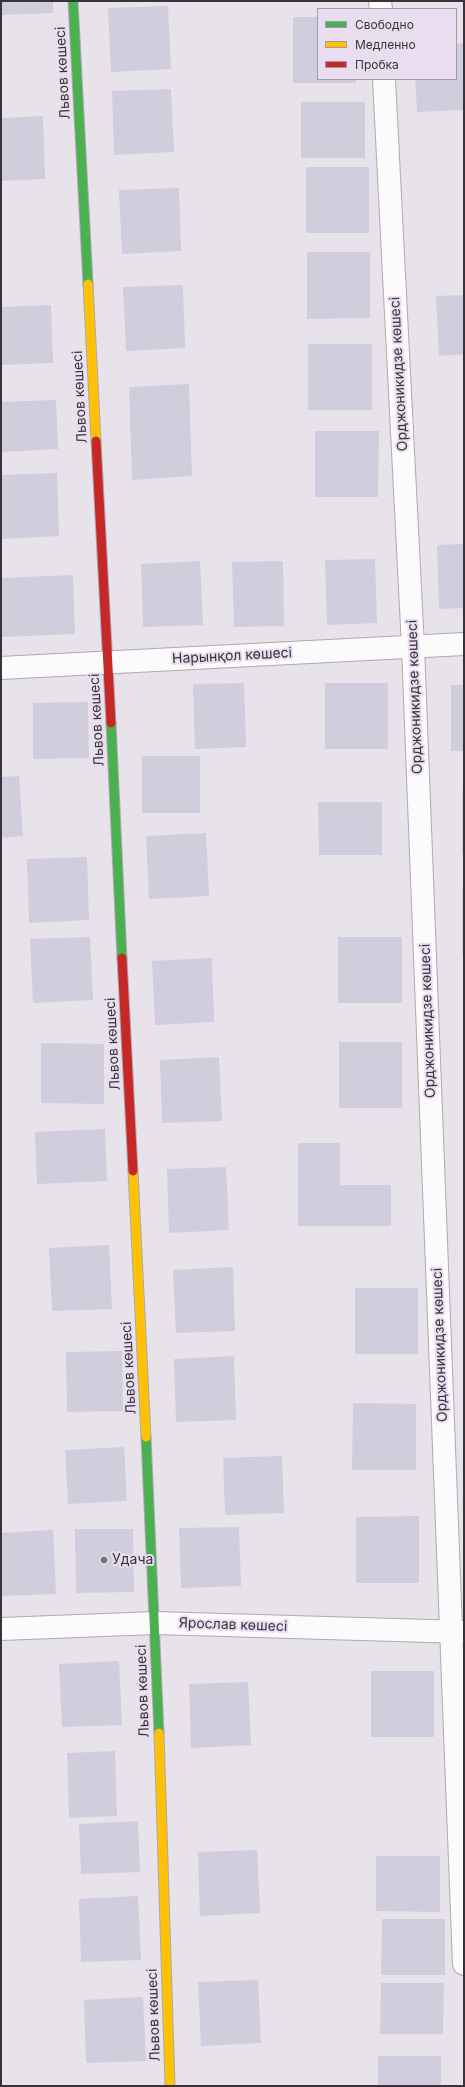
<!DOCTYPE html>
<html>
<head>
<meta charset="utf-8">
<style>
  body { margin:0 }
  #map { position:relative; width:465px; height:2087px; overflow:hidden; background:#e8e2eb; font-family:Inter,sans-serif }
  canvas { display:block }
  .frame { position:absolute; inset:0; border:2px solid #39343b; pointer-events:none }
  .legend { position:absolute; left:317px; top:8px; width:140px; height:72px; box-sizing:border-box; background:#e9deef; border:1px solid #a39aa7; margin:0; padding:5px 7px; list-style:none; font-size:12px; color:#39343b }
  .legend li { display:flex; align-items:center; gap:8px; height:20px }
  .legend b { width:20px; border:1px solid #a39aa7 }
</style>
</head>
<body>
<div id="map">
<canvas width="465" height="2087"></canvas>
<div class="frame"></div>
<ul class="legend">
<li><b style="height:5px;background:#4caf50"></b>Свободно</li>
<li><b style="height:5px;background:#ffc107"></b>Медленно</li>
<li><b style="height:5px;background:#c62828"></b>Пробка</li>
</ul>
</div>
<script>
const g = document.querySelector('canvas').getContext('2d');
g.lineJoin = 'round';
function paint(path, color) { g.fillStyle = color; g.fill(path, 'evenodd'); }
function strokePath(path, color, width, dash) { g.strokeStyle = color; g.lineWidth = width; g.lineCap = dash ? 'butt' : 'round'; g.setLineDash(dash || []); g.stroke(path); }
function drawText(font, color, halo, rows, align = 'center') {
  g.font = font + ' Inter,sans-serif'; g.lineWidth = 4; g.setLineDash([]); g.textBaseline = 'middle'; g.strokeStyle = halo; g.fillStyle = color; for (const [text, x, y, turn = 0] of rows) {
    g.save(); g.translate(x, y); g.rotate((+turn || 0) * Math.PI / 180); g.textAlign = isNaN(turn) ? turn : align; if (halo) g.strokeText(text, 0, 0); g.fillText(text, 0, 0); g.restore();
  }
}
paint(new Path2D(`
  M1 1H53V13L1 15Z
  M168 6 171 69 111 72 108 8Z
  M293 17H318V79H356V83H293Z
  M464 43V110L417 112 415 79H456V44Z
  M171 89 174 152 114 155 112 91Z
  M301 102H365V158H301Z
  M43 116 45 179 1 181V118Z
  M306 167H369V233H306Z
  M179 188 181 251 122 254 119 190Z
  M307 252H370V318L307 319Z
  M183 285 185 348 126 351 123 287Z
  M464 295V354L439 356 436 296Z
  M51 305 53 363 1 365V307Z
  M308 344H372V410H308Z
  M189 384 192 476 132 480 129 387Z
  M56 400 58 449 1 452V402Z
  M315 431H379L378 497H315Z
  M57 473 59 536 1 539V475Z
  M464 544V608L439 609 437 545Z
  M375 559 377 623 327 625 325 560Z
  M200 561 203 625 143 627 141 564Z
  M283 561 284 626 234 627 232 562Z
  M73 575 75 634 1 637V578Z
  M244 683 246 747 195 749 193 684Z
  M325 683H388V749H325Z
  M451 685H464V751H451Z
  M88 702 89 758 33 759V703Z
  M142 756H200V813H142Z
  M19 776 23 836 1 838V777Z
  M462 791H464V854H462Z
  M318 802H382V855H319Z
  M206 833 209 896 149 899 146 836Z
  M87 857 89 920 29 923 27 859Z
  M462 888H464V954H462Z
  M90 937 93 1000 33 1003 30 939Z
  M338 937H402V1003H338Z
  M212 958 214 1022 155 1025 152 961Z
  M339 1042H402V1108H339Z
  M41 1043 104 1044V1104L41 1103Z
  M219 1057 222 1121 162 1123 160 1060Z
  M105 1129 107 1181 37 1184 35 1132Z
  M298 1143H340V1185H391V1226H298Z
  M226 1167 229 1230 169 1233 167 1169Z
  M109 1245 112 1309 52 1311 49 1248Z
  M233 1267 235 1331 176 1333 173 1270Z
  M355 1288H418V1354H355Z
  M122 1351 123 1411 67 1412 66 1352Z
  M234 1356 236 1420 176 1422 174 1359Z
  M353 1403 416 1404V1470H352Z
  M124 1447 127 1501 68 1504 65 1450Z
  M282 1456 284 1513 225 1515 223 1458Z
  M419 1516V1583H356V1517Z
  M239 1527 241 1586 181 1588 179 1528Z
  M75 1529H133L134 1592 76 1593Z
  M53 1530 56 1594 1 1596V1533Z
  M119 1661 122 1725 62 1727 59 1664Z
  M371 1671H434V1737H371Z
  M248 1682 251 1745 191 1748 189 1684Z
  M115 1751 117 1816 69 1818 67 1753Z
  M138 1821 140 1872 81 1874 79 1824Z
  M257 1850 260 1913 200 1916 198 1852Z
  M376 1856H440V1912L376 1911Z
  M138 1896 141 1960 81 1962 79 1899Z
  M382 1919H445V1975H381Z
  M258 1980 261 2043 201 2046 198 1982Z
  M381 1983H444L443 2034H380Z
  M143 1997 146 2061 86 2063 84 2000Z
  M378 2056H441V2086H378Z`), '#d0cddc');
const street = new Path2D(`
  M380 1 381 9
  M384 79 413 647 464 1964
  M1 668 464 644
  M1 1629 155 1623 464 1632`);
const fast = new Path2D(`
  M73 1 88 284
  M111 723 122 958
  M146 1437 159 1733`);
const slow = new Path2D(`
  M88 284 96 441
  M133 1171 146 1437
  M159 1733 170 2086`);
const jam = new Path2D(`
  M96 441 111 723
  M122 958 133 1171`);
strokePath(street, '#aea9b1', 24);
strokePath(fast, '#aea9b1', 11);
strokePath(slow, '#aea9b1', 11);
strokePath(jam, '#aea9b1', 11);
strokePath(street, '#fcfbfc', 22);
strokePath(fast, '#4caf50', 9);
strokePath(slow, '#ffc107', 9);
strokePath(jam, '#c62828', 9);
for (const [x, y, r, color] of [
  [104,1560,4,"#767179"]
]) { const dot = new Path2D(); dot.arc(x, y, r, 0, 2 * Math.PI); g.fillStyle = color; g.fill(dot); strokePath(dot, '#e9deef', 1.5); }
drawText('14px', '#39343b', '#e9deef', [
  ["Львов көшесі",63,73,-93],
  ["Орджоникидзе көшесі",399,374,-93],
  ["Львов көшесі",80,397,-93],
  ["Нарынқол көшесі",232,656,-3],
  ["Орджоникидзе көшесі",415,697,-92],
  ["Львов көшесі",97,720,-93],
  ["Орджоникидзе көшесі",428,1021,-92],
  ["Львов көшесі",113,1044,-93],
  ["Орджоникидзе көшесі",440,1345,-92],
  ["Львов көшесі",129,1368,-93],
  ["Ярослав көшесі",233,1625,2],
  ["Львов көшесі",143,1691,-92],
  ["Львов көшесі",154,2015,-92]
]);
drawText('14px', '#39343b', '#e9deef', [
  ["Удача",112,1560]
], 'left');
</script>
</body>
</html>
